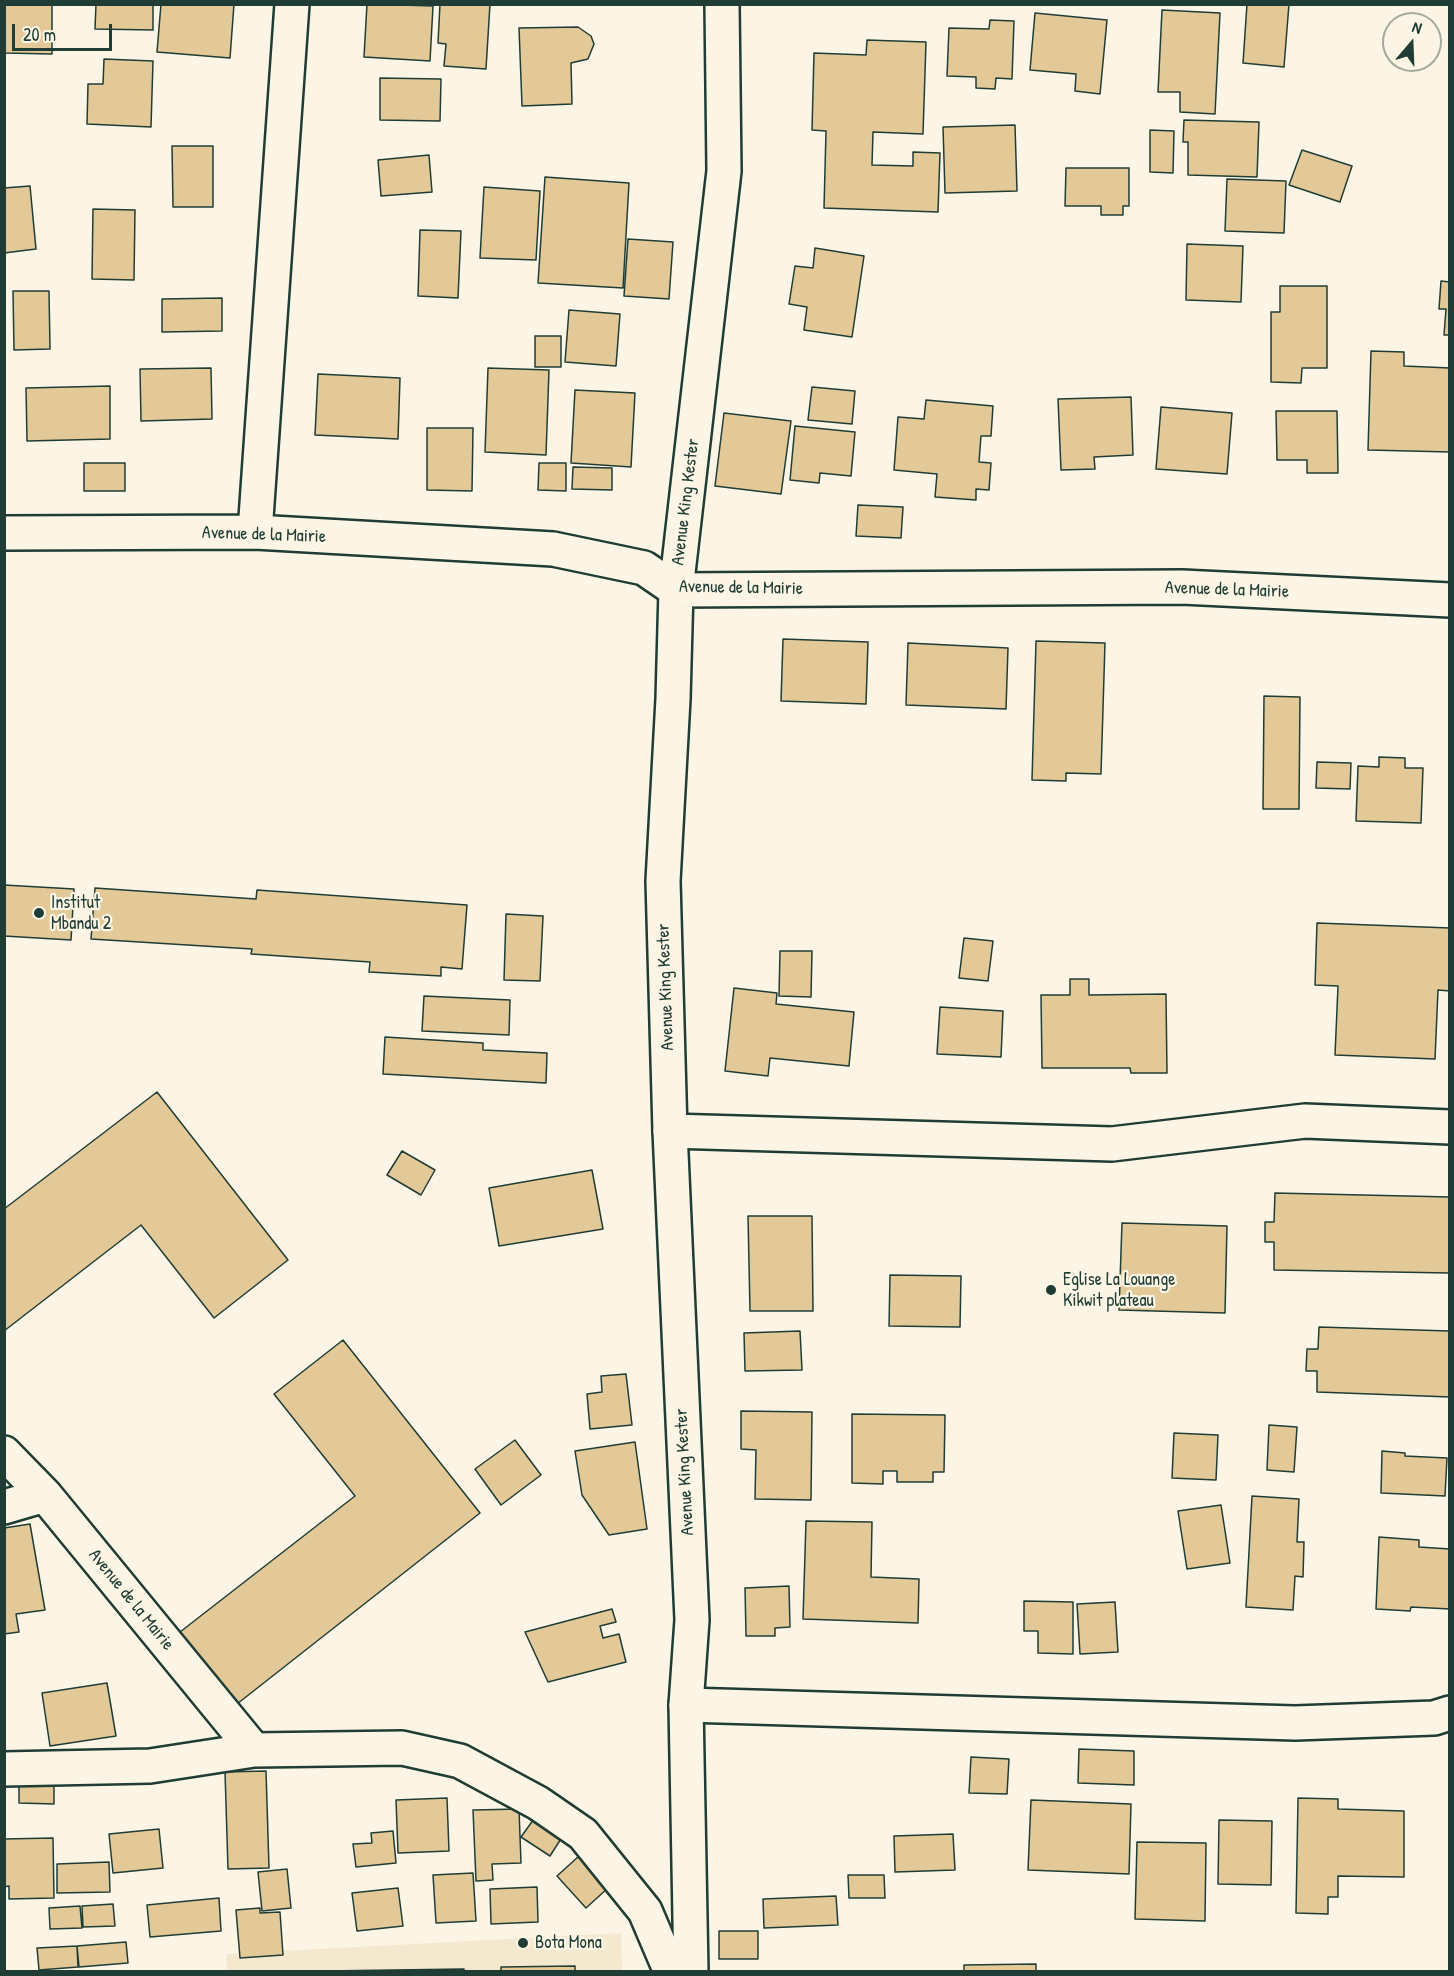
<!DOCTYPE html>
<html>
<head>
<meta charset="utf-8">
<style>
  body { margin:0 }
  #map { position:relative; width:1454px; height:1976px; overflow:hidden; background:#fcf5e5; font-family:"Patrick Hand",sans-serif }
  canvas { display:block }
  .frame { position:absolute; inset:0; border:6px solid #1f3d34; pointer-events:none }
  .north { position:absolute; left:1382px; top:12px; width:60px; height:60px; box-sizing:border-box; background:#fcf5e5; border:2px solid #a4ab9e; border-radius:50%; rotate:19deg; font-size:16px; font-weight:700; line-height:24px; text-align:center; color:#1f3d34 }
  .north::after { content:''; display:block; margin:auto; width:21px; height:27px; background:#1f3d34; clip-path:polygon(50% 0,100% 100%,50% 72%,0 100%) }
  .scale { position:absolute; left:12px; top:24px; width:100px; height:27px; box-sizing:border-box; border:3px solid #1f3d34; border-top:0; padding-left:8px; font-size:18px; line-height:21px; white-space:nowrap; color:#1f3d34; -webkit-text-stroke:4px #fcf5e5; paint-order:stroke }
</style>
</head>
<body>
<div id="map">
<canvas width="1454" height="1976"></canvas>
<div class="frame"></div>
<div class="north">N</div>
<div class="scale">20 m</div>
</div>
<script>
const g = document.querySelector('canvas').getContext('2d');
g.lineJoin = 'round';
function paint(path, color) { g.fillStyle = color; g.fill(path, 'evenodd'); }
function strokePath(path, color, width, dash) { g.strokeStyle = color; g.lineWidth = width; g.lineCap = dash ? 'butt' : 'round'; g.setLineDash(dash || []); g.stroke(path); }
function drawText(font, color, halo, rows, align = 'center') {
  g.font = font + ' "Patrick Hand",sans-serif'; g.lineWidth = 4.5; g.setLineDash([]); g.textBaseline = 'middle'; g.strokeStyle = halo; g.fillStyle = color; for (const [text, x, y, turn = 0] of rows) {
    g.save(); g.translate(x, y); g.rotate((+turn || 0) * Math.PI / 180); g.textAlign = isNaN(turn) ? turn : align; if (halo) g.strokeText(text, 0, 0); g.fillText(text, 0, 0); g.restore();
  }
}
paint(new Path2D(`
  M621 1933 622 1971 227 1972 226 1954Z`), '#f4e8ce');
const building = new Path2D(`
  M4 4H52V54L4 53Z
  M96 4H153V30L95 29Z
  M161 4H234L230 58 157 52Z
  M367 4 433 6 430 61 364 57Z
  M440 4H490L486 69 444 66 446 44 438 43Z
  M1247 4H1289L1284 67 1243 63Z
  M1162 10 1220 13 1215 114 1180 112V92H1158Z
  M1035 13 1107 20 1100 94 1075 91 1076 74 1030 70Z
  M990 20 1014 21 1012 79 996 78 995 89 976 88V77L947 76 949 28 989 29Z
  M578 27 591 36 594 44 588 59 571 63 572 104 522 106 519 28Z
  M867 40 926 42 923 134 873 132 872 165 913 166V152L940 153 938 212 824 208 826 131 812 130 814 53 866 55Z
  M104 59 153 61 151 127 87 124 88 84H103Z
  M380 78 441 79 440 121 380 120Z
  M1184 120 1259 122 1257 177 1188 175V142H1183Z
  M1015 125 1017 191 945 193 943 127Z
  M1150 130 1174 131 1173 173 1150 172Z
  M172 146H213V207H173Z
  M1302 150 1352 166 1340 202 1289 185Z
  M429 155 432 192 381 196 378 160Z
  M1066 168H1129V206H1123V215H1101V206H1065Z
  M545 177 629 183 623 288 538 283Z
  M1227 179 1286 181 1284 233 1225 231Z
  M30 186 36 249 4 253V188Z
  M484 187 540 191 536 260 480 258Z
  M93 209 135 210 134 280 92 279Z
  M420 230 461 231 458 298 418 296Z
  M628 239 673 242 669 299 624 296Z
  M1187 244 1243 246 1241 302 1186 300Z
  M815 248 864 256 852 337 804 330 807 307 789 304 795 266 813 268Z
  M1441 281 1450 282V335H1444L1446 309H1439Z
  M1280 286H1327V368H1302L1301 383 1271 382V312H1280Z
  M13 291H49L50 349 14 350Z
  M222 298V331L162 332V299Z
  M569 310 620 314 616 366 565 362Z
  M535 336H561V367H535Z
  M1371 351 1404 352V366L1450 368V452L1368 450Z
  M211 368 212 419 141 421 140 369Z
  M488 368 549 370 546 455 485 452Z
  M318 374 400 378 398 439 315 435Z
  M110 386V439L27 441 26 388Z
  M812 387 855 391 852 424 808 420Z
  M575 390 635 393 631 467 571 463Z
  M1131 397 1133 455 1094 457 1095 469 1061 470 1058 399Z
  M926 400 993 406 991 436H981L979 462 991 463 989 490 976 489V500L935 497 937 474 894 470 898 417 924 419Z
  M1161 407 1232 413 1227 474 1156 469Z
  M1276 411H1337L1338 473H1307V460H1277Z
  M724 413 791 421 781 494 715 486Z
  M795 426 855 432 851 476 820 473 819 483 790 480Z
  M427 428H473L472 491 427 490Z
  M84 463H125V491H84Z
  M539 463H566V491L538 490Z
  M573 467 612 468V490L572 489Z
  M858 505 903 507 901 538 856 536Z
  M783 639 868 642 866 704 781 701Z
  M1036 641 1105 643 1101 774 1066 773V781L1032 780Z
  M908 643 1008 648 1006 709 906 705Z
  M1264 696 1300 697 1299 809H1263Z
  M1379 757 1405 758V768H1423L1421 823 1356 821 1358 766 1379 767Z
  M1317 762 1351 763 1350 789 1316 788Z
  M4 885 74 889 71 940 4 936Z
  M95 888 256 899 257 890 467 905 462 969 441 967V976L369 972 370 962 251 954 252 949 91 939Z
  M506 914 543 916 540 981 504 980Z
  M1317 923 1450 928V991L1438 990 1435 1059 1335 1055 1338 986 1315 985Z
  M964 938 993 941 988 981 959 978Z
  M780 951H812L811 997 779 996Z
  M1070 979H1089V995L1166 994 1167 1073H1131L1130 1068H1042L1041 995H1070Z
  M734 988 777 993 776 1004 854 1012 849 1066 770 1058 768 1076 725 1071Z
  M424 996 510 1000 509 1035 422 1031Z
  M940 1007 1003 1011 1001 1057 937 1054Z
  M385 1037 483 1043V1050L547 1053 546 1083 383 1074Z
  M157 1092 288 1260 214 1318 141 1225 4 1331V1209Z
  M402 1151 435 1170 421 1195 387 1175Z
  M592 1170 603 1229 499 1246 489 1188Z
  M1275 1193 1450 1197V1273L1274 1270V1242H1265V1222H1274Z
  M748 1216H812L813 1311H750Z
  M1122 1223 1227 1226 1225 1313 1119 1310Z
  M890 1275 961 1276 960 1327 889 1326Z
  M1319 1327 1450 1331V1397L1317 1392V1371H1306L1307 1349H1318Z
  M800 1331 802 1370 745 1371 744 1333Z
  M343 1340 480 1513 237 1704 180 1632 355 1496 274 1394Z
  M626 1374 632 1425 590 1429 587 1394 602 1392 601 1376Z
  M741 1411 812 1412 811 1500 755 1499 756 1450 741 1449Z
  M852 1414 945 1415 944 1472H933V1482H897V1471H883V1484L852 1483Z
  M1269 1425 1297 1427 1294 1472 1267 1470Z
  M1174 1433 1218 1435 1216 1480 1172 1478Z
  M515 1440 541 1475 501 1505 475 1469Z
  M635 1442 647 1529 609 1535 582 1495 575 1451Z
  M1382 1451 1405 1453V1456L1447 1458 1445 1496 1381 1493Z
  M1252 1496 1299 1499 1297 1542H1304L1303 1577 1295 1576 1293 1610 1246 1607Z
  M1221 1505 1230 1563 1187 1569 1178 1511Z
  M806 1521 872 1522 871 1577 919 1579 918 1623 803 1619Z
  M30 1524 45 1610 16 1614 19 1632 4 1634V1528Z
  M1379 1537 1419 1540V1547L1450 1549V1609L1411 1607 1410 1611 1376 1609Z
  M789 1586 790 1627 775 1628V1636H746L745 1588Z
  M1024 1601 1073 1602V1654L1038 1653V1631H1024Z
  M1115 1602 1118 1652 1080 1654 1077 1604Z
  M612 1609 616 1622 600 1626 603 1638 619 1634 626 1662 548 1682 525 1632Z
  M107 1683 116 1736 50 1746 42 1693Z
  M1079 1749 1134 1751V1785L1078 1783Z
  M971 1757 1009 1759 1007 1794 969 1793Z
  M266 1771 269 1868 228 1869 225 1772Z
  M19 1780H54V1804L19 1803Z
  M447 1798 449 1851 398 1853 396 1800Z
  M1298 1798 1338 1799V1809L1404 1811V1877L1338 1876V1897H1328V1914L1296 1913Z
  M1031 1800 1131 1804 1129 1874 1028 1870Z
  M519 1809 521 1863 492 1864 493 1880 476 1881 473 1810Z
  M536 1816 564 1834 550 1856 521 1837Z
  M1219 1820 1272 1821 1271 1885 1218 1884Z
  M159 1829 163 1868 113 1873 109 1834Z
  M393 1831 396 1863 356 1867 353 1844 372 1843 371 1833Z
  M953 1834 955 1870 895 1872 894 1836Z
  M53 1838 54 1898 9 1899V1886L4 1887V1839Z
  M1137 1842 1206 1843 1205 1921 1135 1919Z
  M579 1856 608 1888 586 1908 557 1876Z
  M109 1862 110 1892 57 1893V1864Z
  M287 1869 291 1908 262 1911 258 1872Z
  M473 1873 476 1921 436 1923 433 1875Z
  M848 1875H884L885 1898H849Z
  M537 1887 538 1922 491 1924 490 1889Z
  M398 1888 403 1926 357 1931 352 1893Z
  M836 1896 838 1925 764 1928 763 1899Z
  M219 1898 221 1931 150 1937 147 1905Z
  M113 1904 115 1926 83 1927 82 1906Z
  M80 1906 82 1928 50 1929 49 1908Z
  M260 1908V1913L280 1912 283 1955 240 1958 236 1910Z
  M719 1931H758V1959H719Z
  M126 1942 128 1963 79 1967 77 1946Z
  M77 1946 78 1967 39 1970 37 1948Z
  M1036 1964V1972H964V1965Z
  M575 1966V1972H501V1967Z
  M464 1969V1972H325V1971Z`);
paint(building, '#e3c898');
strokePath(building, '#1f3d34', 1.5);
const minor = new Path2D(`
  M255 532 292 4
  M4 533 255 532 553 549 644 568 676 590 724 171 722 4
  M670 1131 1112 1144 1305 1121 1450 1127
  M4 1453 45 1495 254 1750
  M4 1507 45 1495
  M686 1705 1295 1723 1434 1718 1450 1713
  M4 1769 150 1766 254 1750 329 1749 402 1748 460 1761 538 1803 583 1834 645 1911 671 1972`);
const tertiary = new Path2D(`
  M691 1972 686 1705 692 1620 670 1131 663 881 673 699 676 590 1182 587 1450 600`);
strokePath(minor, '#1f3d34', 38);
strokePath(tertiary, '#1f3d34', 38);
strokePath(minor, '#fcf5e5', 33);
strokePath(tertiary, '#fcf5e5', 33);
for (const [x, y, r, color] of [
  [39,913,6,"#1f3d34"],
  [1051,1290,6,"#1f3d34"],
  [523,1943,6,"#1f3d34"]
]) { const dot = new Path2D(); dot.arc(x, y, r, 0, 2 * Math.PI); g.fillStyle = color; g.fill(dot); strokePath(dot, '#fcf5e5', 2); }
drawText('18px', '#1f3d34', '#fcf5e5', [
  ["Avenue King Kester",686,502,-83],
  ["Avenue de la Mairie",264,535,2],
  ["Avenue de la Mairie",741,588,1],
  ["Avenue de la Mairie",1227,590,2],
  ["Avenue King Kester",666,987,-92],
  ["Avenue King Kester",685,1472,-93],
  ["Avenue de la Mairie",131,1600,51]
]);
drawText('18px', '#1f3d34', '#fcf5e5', [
  ["Institut",51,903],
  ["Mbandu 2",51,924],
  ["Eglise La Louange",1063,1280],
  ["Kikwit plateau",1063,1301],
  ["Bota Mona",535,1943]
], 'left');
</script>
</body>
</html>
